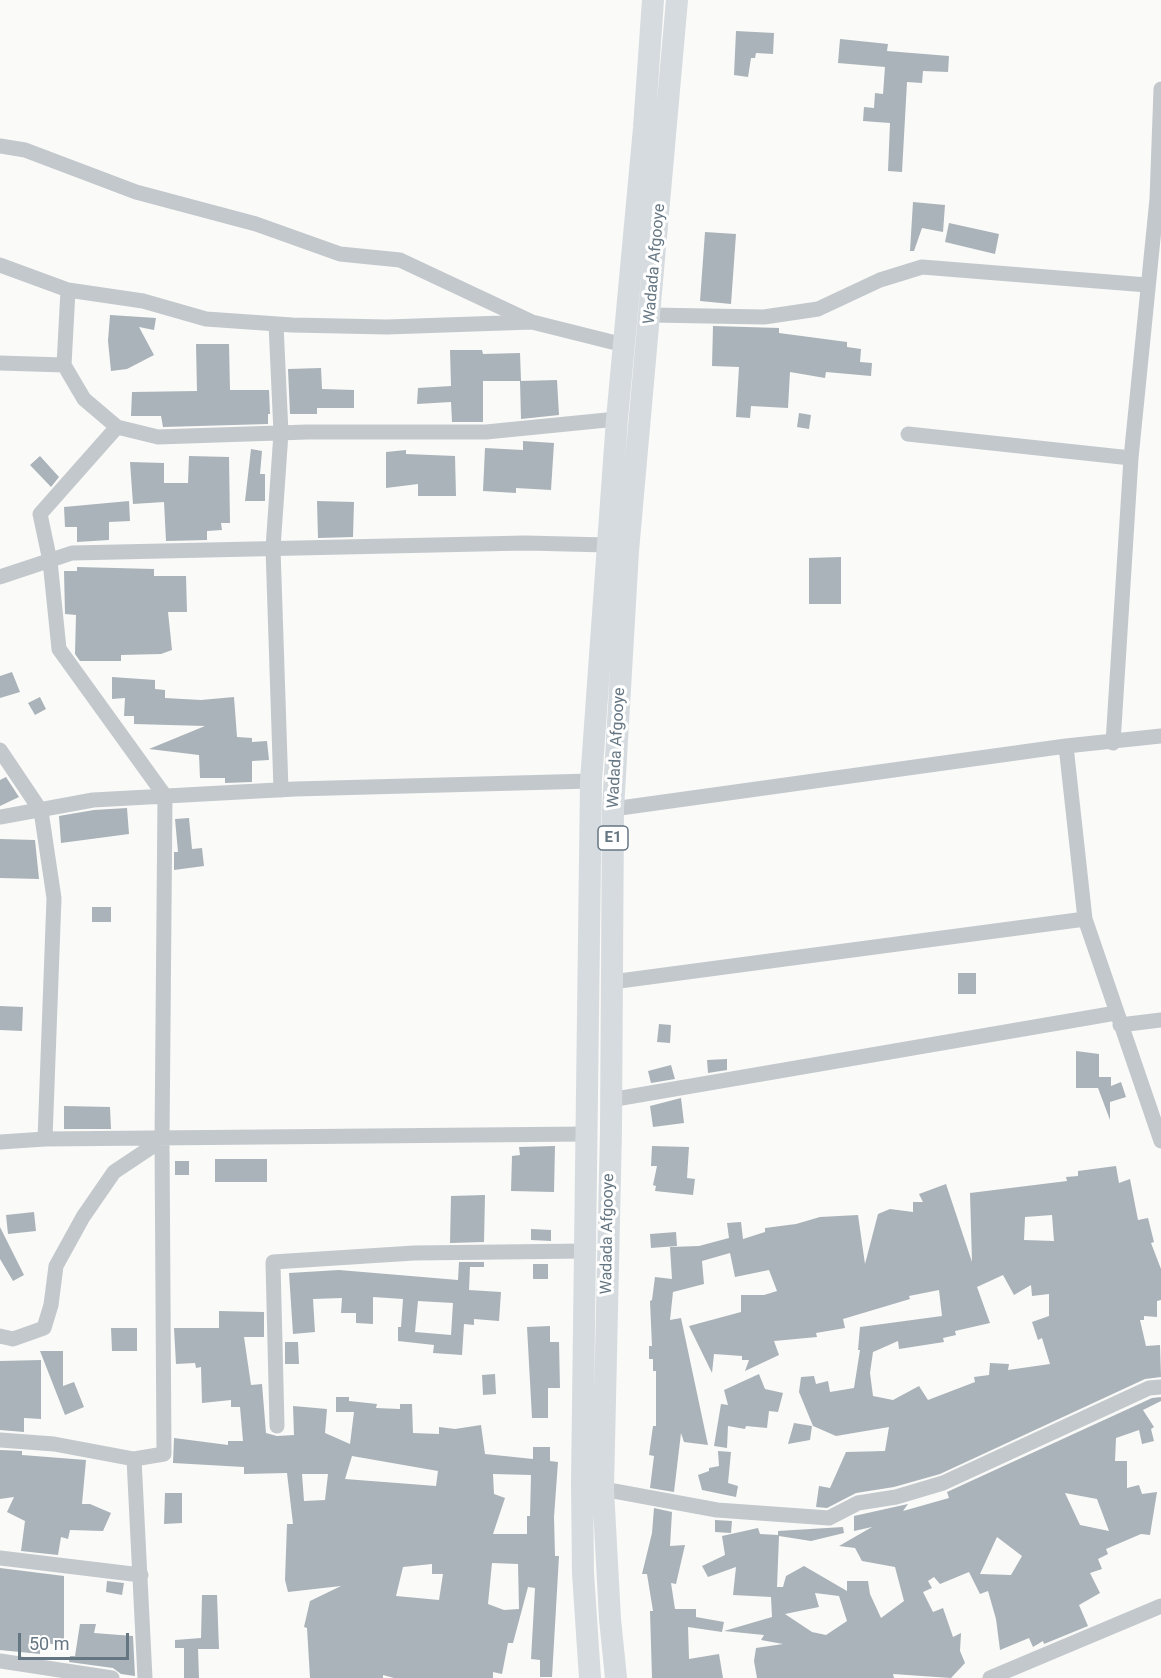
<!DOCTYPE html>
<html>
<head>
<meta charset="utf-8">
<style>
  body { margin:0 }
  #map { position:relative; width:1161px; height:1678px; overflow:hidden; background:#fafaf8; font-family:Roboto,sans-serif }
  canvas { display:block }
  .scale { position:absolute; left:18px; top:1633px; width:111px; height:27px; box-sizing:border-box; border:3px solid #657683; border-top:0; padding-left:8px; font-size:18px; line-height:21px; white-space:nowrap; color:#657683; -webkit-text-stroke:4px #fff; paint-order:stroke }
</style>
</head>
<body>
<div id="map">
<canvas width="1161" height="1678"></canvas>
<div class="scale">50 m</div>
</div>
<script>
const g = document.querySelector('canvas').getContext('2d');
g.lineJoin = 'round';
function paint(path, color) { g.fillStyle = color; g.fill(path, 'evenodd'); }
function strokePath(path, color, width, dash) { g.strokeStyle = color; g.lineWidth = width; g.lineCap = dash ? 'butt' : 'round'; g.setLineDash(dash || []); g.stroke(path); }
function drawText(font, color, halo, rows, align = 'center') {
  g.font = font + ' Roboto,sans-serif'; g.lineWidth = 6; g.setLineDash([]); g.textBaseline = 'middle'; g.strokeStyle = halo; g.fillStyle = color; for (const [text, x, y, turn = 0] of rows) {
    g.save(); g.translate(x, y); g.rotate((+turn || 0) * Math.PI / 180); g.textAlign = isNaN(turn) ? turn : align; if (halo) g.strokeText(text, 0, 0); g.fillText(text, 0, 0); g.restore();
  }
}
paint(new Path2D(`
  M736 31 774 33 773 54 756 53 755 58H751L748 77 734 75Z
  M840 39 888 44 887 51 949 56 948 72 923 71 922 83 907 82 902 172 888 171 890 123 863 121 864 107 874 108 875 93 883 94 885 67 838 63Z
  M913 202 945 205 943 232 922 228 914 251H910Z
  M949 223 999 234 995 254 945 242Z
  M705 232 736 234 731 304 700 301Z
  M110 315 156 318 154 330 139 327 154 355 127 369 111 371 108 341Z
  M713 326 779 328V333L847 342V347L861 349 860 362 872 363 871 376 826 372 825 378 790 372 788 408 751 406 750 418 736 417 739 367 712 366Z
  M196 344H229L230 390H269L270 414H268V424L163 427 161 416H131L132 392 197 391Z
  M450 350H482L483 354 520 353 521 381H483V422H452L451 402 417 404 418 388 451 386Z
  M321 368 322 389 354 390V408H317V414H290L288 369Z
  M557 380 559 415 521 419 520 381Z
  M799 413 811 415 809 429 797 427Z
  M523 441 554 443 551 490 516 488V493L483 491 485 448 523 450Z
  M251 449 262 451 260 474H265V501H245Z
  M406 450V454L455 456 456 496H418V484L386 488V452Z
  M40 456 59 477 51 487 30 465Z
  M189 456 229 457 230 523H221L222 530 207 531V540L166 541 164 502 133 504 130 462 164 463V483H188Z
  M129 501 130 521 109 522V540L77 542V527H65L64 507Z
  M317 501 354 502 353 537 318 538Z
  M841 557V604H809V558Z
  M77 567 154 569V576H186L187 612H168L172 650 161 654 121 655V661H80L75 654 76 615 65 614 64 571H77Z
  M12 672 20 692 0 698V676Z
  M112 677 155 680V689L165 690V698L201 700 234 697 237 737 252 738V742L267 741 269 760 252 761V782L225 783V778H200L199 755 149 749 205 726 134 724V716H124L125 698 112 699Z
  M40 697 46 709 35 715 28 703Z
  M6 777 19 797 0 806V780Z
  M127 808 129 834 61 843 59 816 94 810Z
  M189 818 192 849 202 848 204 866 174 870V852H178L175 819Z
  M0 839 35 840 39 879 0 878Z
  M92 907H111V922H92Z
  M958 973H976V994H958Z
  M0 1006 23 1007 22 1031 0 1030Z
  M659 1024 671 1025 670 1043 657 1042Z
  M1076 1051 1099 1054V1077H1111V1086L1121 1082 1126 1097 1110 1102V1120L1098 1088H1076Z
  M727 1059V1070L708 1073 707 1060Z
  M671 1065 675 1079 651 1083 648 1071Z
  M681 1098 684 1123 653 1127 650 1106Z
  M64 1106 110 1107 111 1129H64Z
  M555 1146 554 1192 511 1191 512 1156 520 1155 519 1147Z
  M652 1146 689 1147 687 1178 695 1179 693 1195 655 1191 656 1186 653 1185 657 1166H651Z
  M215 1159H267V1182H215Z
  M175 1161H189V1175H175Z
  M1116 1166 1119 1183 1130 1179 1138 1220 1148 1218 1154 1242 1151 1243 1161 1269V1300L1157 1301V1317L1144 1316V1320H1140L1146 1346 1160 1345 1161 1377 1145 1379 940 1474 894 1487 856 1493 827 1508 816 1507 819 1486 830 1488 846 1452 885 1451 889 1427 836 1436 813 1426 799 1392 801 1377 814 1376 816 1384 828 1381 830 1392 854 1388 860 1350H858L860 1327 942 1316 939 1290 909 1296 910 1299 843 1319 845 1328 816 1333 817 1337 774 1341 779 1355 745 1371 749 1360H742V1356L714 1354 712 1373 689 1326 741 1312V1295H764L777 1291 769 1270 735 1277 730 1253 702 1261 704 1284 673 1292 670 1320 681 1318 708 1445 684 1442 681 1433 674 1492 650 1488 654 1456 649 1455 653 1426H656V1371H653V1359H649V1346H652L650 1301 652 1300 655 1277 672 1279 670 1247 699 1246 729 1238 727 1223 741 1222 743 1239 765 1232V1228L796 1224 820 1217 858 1215 865 1264 878 1214 890 1209 913 1212V1202H923L919 1194 946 1184 972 1262 970 1193 1067 1181 1066 1177 1078 1176V1171ZM1052 1215 1054 1241 1024 1240 1025 1217ZM1003 1275 1014 1295 1031 1285 1032 1296 1049 1294V1316L1032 1322 1038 1340 1042 1338 1050 1364 1008 1370 1009 1364 990 1363 989 1375 974 1377 975 1382 928 1400 919 1386 893 1400 873 1396 870 1373 873 1352 898 1341 899 1349 944 1342 943 1338 956 1335 955 1331 990 1323 977 1287Z
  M485 1195 484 1242 450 1243 451 1196Z
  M34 1212 36 1231 8 1234 6 1215Z
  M0 1227 24 1275 13 1281 0 1259Z
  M531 1229 551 1230V1241L531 1240Z
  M676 1232 677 1246 651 1248 650 1234Z
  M459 1262H484V1267H470L469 1290 501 1292 499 1321 474 1319V1325L464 1324 462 1355 433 1353 434 1345 398 1341V1327H401L403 1299 373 1297V1324L356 1323V1313H341L342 1298 313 1299 315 1332 293 1334 289 1273 339 1270 458 1280ZM418 1301 453 1303 451 1335 415 1332Z
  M533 1264H548V1279H533Z
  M219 1311 264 1312V1337H244L251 1385 262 1384 266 1433 277 1436 294 1435 293 1406 327 1409 325 1433 350 1444 354 1412H336V1397H349V1401L377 1404 376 1408 400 1409V1404H412L413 1433 439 1434V1427L455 1429 481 1425 485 1454 533 1459V1447H550V1461L558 1462 554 1517 555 1556H559L552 1677H540V1660L531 1659 535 1588 528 1587 513 1643H508L502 1674 493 1672V1678H394L383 1675V1678H310L307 1628 304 1627 310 1601 341 1586 288 1592 285 1580 287 1524H293L287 1473 244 1474V1467L173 1463 174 1438 228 1445V1441H243L240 1407H231V1400L202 1403 201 1367 196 1368 195 1363 176 1364 174 1328H219ZM352 1456 438 1471 436 1486 345 1479ZM302 1474H328L325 1500 304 1501ZM493 1474 531 1475 530 1516H527V1534H493L505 1498 494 1494ZM492 1563 518 1564 519 1609 504 1610 488 1604ZM432 1564V1574H443L439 1600 396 1596 403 1567Z
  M550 1326V1342H559L560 1388H548V1418H532L527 1327Z
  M111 1328H137V1351H112Z
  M285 1342H298L299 1364H285Z
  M40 1351H63V1386L74 1382 84 1407 65 1415Z
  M41 1360V1419L24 1418V1432L0 1430V1361Z
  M495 1374 496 1394 483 1395 482 1375Z
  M759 1374 765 1389 783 1393 778 1412 769 1411 767 1428 746 1426 745 1429 728 1426 727 1448 714 1446 721 1404 728 1405 724 1390Z
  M1161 1397V1401L1143 1410 1154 1427 1151 1429 1154 1441 1142 1444 1139 1430 1116 1438 1115 1461H1127V1488L1139 1485 1142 1494 1157 1492 1150 1535 1141 1534 1106 1549 1108 1554 1098 1559 1102 1569 1090 1573 1100 1593 1079 1605 1088 1626 1044 1644 1043 1641 1033 1647 1029 1638 1000 1650 996 1619 988 1591 980 1594 969 1572 940 1584 934 1577 928 1581 932 1588 923 1592 933 1612 943 1608 953 1637 961 1633 960 1651 965 1663 951 1678 893 1674 894 1678H757L754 1661 756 1648 783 1644 761 1640 764 1635 724 1631 772 1617 771 1597 733 1595 736 1567 708 1577 702 1566 725 1555 722 1536 758 1528 760 1534 778 1535V1531L843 1527 844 1533 811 1541 779 1536 777 1587H783L786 1576 804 1566 847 1591V1581H868L870 1594 881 1618 904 1601 895 1567 862 1561 855 1548 839 1546 872 1527 854 1531V1516L908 1504 903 1511 949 1498 947 1492 1152 1398ZM1065 1493 1097 1499 1109 1531 1080 1525ZM997 1537 1022 1556 1011 1575 980 1574ZM815 1593 839 1596 847 1621 826 1635 812 1632 785 1614 819 1607Z
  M794 1423 812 1426 810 1440 788 1444Z
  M0 1450 22 1451V1455L86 1460 82 1504H90L111 1513 103 1531 70 1530 68 1539 61 1537 58 1555 21 1551 25 1521 7 1512 14 1497 0 1499Z
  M718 1451 731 1452 728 1483 738 1486 736 1497 702 1490 698 1475 709 1471V1468L719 1466Z
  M165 1493H182V1523L164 1524Z
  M654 1508 672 1512 670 1546 685 1545 676 1584 671 1583 675 1609H696V1617L724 1622 722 1632 688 1627 689 1659 719 1654 723 1678H652L650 1611H653L647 1574H642L652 1533Z
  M715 1520 732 1521 731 1533 715 1532Z
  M0 1568 64 1576V1646L40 1642V1654L0 1650Z
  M107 1581 124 1583 122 1595 106 1592Z
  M202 1595H217L219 1649H198L199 1678H184V1648H175V1640L201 1638Z
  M80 1624H96L94 1633 133 1636 135 1676 121 1674 113 1668 69 1662 70 1656H75Z`), '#aab3b9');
strokePath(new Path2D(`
  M0 146 25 150 136 192 256 224 340 254 400 260 530 321
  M0 265 68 290 143 301 206 319 292 325 387 327 532 322 624 345
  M68 290 64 365 84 399 117 427 158 437 307 432H486L617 419
  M651 315 764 317 818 309 880 280 922 267 1147 285
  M276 324 281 433 273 548 281 790
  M0 363 64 365
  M117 427 40 514 50 561 59 649 165 796 162 1140 164 1454 134 1459 145 1678
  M908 434 1131 458
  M0 577 72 553 525 543 608 545
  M1113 743 1131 458 1157 199 1161 89
  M1066 746 1085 919 1161 1141
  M0 750 41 811 54 898 45 1139
  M613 809 1066 746 1161 736
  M0 817 93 800 295 789 591 781
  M612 982 1085 919
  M1120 1025 1161 1020
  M610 1100 1116 1013
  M0 1142 45 1139 586 1134
  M0 1336 13 1339 44 1328 51 1305 56 1266 83 1217 114 1172 162 1140
  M277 1426 273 1262 414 1253 585 1251
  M0 1440 54 1444 134 1459
  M603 1489 717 1510 829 1518 858 1503 896 1497 943 1483 1149 1388 1161 1387
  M0 1558 141 1575
  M0 1661 112 1678
  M990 1678 1161 1606`), '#c3c8cc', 15);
strokePath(new Path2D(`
  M590 1678 583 1573 582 1483 591 781 617 419 644 128 653 0
  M616 1678 610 1619 603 1489 611 1130 613 809 628 551 677 0`), '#d6dbdf', 22);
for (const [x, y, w] of [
  [613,838,30]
]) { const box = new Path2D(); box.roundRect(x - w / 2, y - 12, w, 24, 4.5); g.fillStyle = '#fff'; g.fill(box); strokePath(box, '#657683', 1.5); }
drawText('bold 15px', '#657683', null, [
  ["E1",613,838]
]);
drawText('16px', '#657683', '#fff', [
  ["Wadada Afgooye",655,264,-85],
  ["Wadada Afgooye",617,748,-87],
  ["Wadada Afgooye",608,1234,-89]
]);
</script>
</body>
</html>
